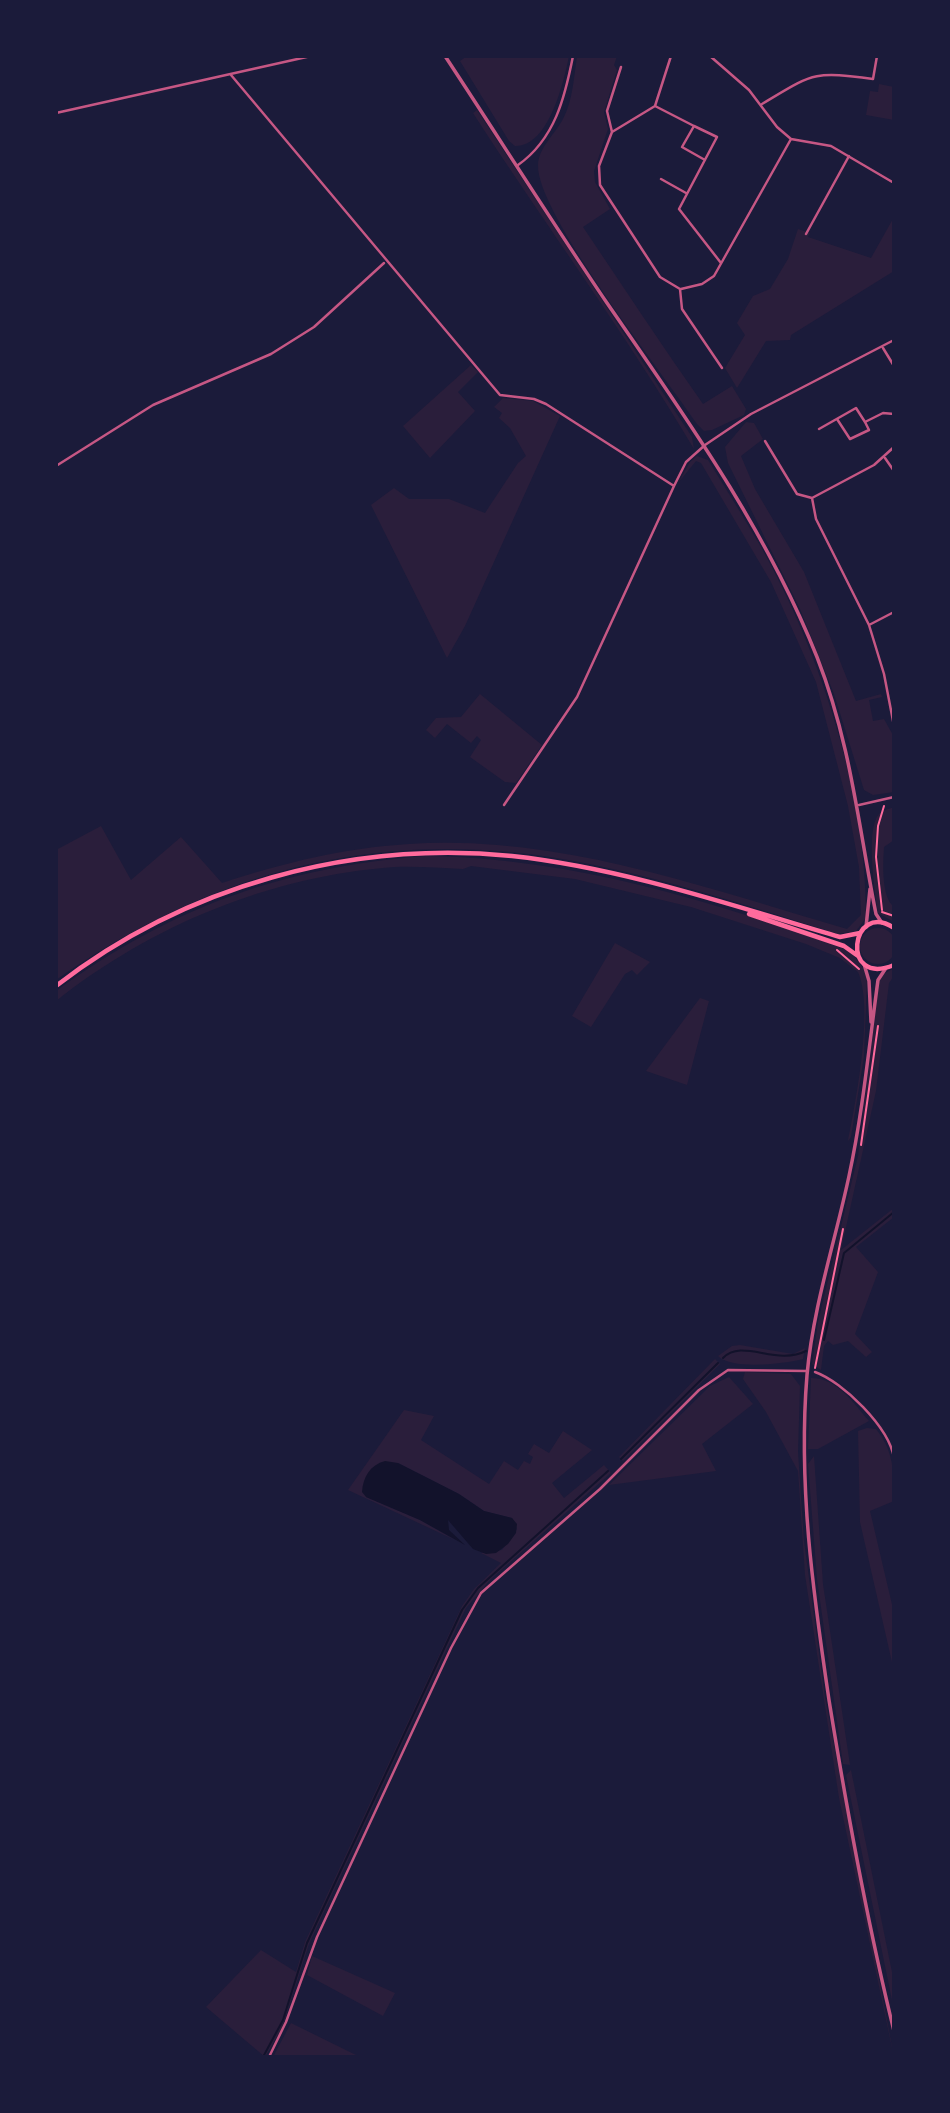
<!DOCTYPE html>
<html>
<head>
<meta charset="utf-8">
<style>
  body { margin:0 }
  #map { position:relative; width:950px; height:2113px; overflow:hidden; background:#1b1b3a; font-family:Figtree,sans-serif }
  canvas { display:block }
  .frame { position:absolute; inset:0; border:58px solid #1b1b3a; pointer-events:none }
</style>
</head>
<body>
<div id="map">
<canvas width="950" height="2113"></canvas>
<div class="frame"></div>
</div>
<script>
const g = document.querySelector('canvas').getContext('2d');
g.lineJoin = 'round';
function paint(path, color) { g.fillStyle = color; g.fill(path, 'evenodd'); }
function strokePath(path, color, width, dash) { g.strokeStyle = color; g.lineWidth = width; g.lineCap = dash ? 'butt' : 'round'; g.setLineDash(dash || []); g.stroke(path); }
paint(new Path2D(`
  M467 56H569C564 81 549 147 515 146L509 141 460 61Z
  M577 56H617L614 65 617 70 604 112 608 129 594 171 595 182 610 209 583 227C623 286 662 346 703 404L732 386 746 409 744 415 712 430 704 431 697 424C665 376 536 213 538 165 539 147 555 134 563 119 573 100 574 76 577 56Z
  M879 84 894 87V120L866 115 870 91 878 92Z
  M477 110 692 437 694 449C626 334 546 226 473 113Z
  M894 217V271L791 335 790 340 766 341 737 388 725 368 745 335 737 323 753 296 770 289 788 259 798 229 810 233 808 237 871 258Z
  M471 365 478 372 458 392 475 411 430 458 403 426Z
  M503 398 533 401 560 416 465 626 447 658 371 505 394 488 409 499H449L485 513 518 463 526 456 510 428 499 418 502 413 494 407Z
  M746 422 754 423 763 439 741 456 755 489 804 572 856 701 881 694 882 697 869 700 873 721 884 719 894 737V792L873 795 864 790 834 694 800 609 728 463 725 447Z
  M697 456 708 460C726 489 744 518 761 547 821 654 867 796 866 918L856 931 838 934C732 901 621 863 510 852 342 836 193 884 56 980V850L101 826 131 880 181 837 222 883C283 863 344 848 409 844 559 834 705 888 847 929L861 915 859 867 848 806 816 682 771 582 701 463 696 461 678 483 690 462Z
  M480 694 542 745 516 783 505 782 470 757 481 740 477 736 471 743 447 724 435 738 426 730 436 718 461 717Z
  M894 807V840L884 847C883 863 881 897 894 907V922L878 913C875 892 865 830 879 814 883 810 889 809 894 807Z
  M426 856C573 858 713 901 850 951L864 969 867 980 864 1057 851 1137 848 1141C856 1101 874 1008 858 972L840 958 806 944 691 907 575 879 471 866 463 869C441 868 417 866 394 867 271 876 152 925 56 1001V991C172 907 283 867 426 856Z
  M860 946a18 18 0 1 1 36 0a18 18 0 1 1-36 0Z
  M615 943 650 962 637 975 632 970 625 974 591 1027 572 1016Z
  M894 968V976L889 983 876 1091 841 1250 894 1208V1217L856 1247 878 1272 855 1334 872 1352 866 1357 848 1341 833 1345 828 1341 824 1346 821 1370 812 1364 818 1322 858 1156 879 982 882 975Z
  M700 998 709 1001 687 1085 646 1071Z
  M740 1345 793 1354 805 1348 803 1359C785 1364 731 1370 718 1356L732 1346Z
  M715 1359 720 1364 623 1461 619 1457Z
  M745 1372 791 1374 800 1386 798 1452 804 1541 825 1697 894 2057 839 1798 805 1575 798 1471 766 1412 743 1379Z
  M729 1377 753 1404 702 1444 716 1471 609 1485 710 1386Z
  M811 1378C838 1378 854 1404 869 1421L818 1449H808Z
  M404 1410 434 1416 421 1440 489 1484 504 1461 518 1470 524 1461 530 1464 533 1457 528 1454 534 1444 549 1453 563 1431 592 1450 552 1483 564 1498 604 1465 611 1473 491 1579 466 1608 309 1944 282 2028 265 2057 206 2007 261 1950 296 1972 305 1942 462 1606 474 1589 501 1563 481 1553 502 1550 517 1529 512 1518 484 1511 459 1494 398 1463 366 1497 420 1520 455 1540 348 1490Z
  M867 1428 876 1429C894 1451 894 1473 894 1501L870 1511 894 1613V1671L860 1522 858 1431Z
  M814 1456 823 1584 850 1765 843 1764 817 1579 808 1464Z
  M851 1770 894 1982V2010L846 1775Z
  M312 1956 395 1993 383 2016 307 1975Z
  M291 2023 358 2056 273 2057Z`), '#2a1e3b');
paint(new Path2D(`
  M385 1461 398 1463 459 1494 484 1511 512 1518 517 1524 516 1533 508 1544 496 1553 486 1554 473 1549 448 1520 449 1530 465 1545 420 1520 366 1497 362 1492C363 1477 370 1465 385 1461Z`), '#12122b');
strokePath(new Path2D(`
  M824 1340 844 1253 894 1212
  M723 1358C742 1338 776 1366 806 1351
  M621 1459 718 1363
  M263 2057 283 2020 307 1943 462 1610 478 1588 608 1471`), '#12122b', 2);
strokePath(new Path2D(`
  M882 910 876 857 878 826 884 806
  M882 912 894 916
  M837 950 859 969
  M861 1145 878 1026
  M815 1368 843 1229`), '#ff6b9d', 2);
strokePath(new Path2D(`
  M671 56 655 106 612 132 599 166 600 185 660 277 680 289 682 309 722 368
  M710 56 749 90 777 127 791 139 831 146 894 183
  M231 75 500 395 534 399 546 404 674 486 686 462 705 445 751 414 894 340
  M762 104C814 73 812 71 873 79L877 56
  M655 106 694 126 682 147 705 160
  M56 113 311 56
  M694 126 717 137 679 209 721 263
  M612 132 607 111 621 67
  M518 165C555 139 565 97 573 56
  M661 179 686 193
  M806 234 849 156
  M681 289 702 284 714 276 791 139
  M883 348 894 366
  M837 419 850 439 869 430 865 422 883 413 894 414
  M819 429 856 408 865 422
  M765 441 797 494 812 498 874 465 894 447
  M885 458 894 471
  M56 466 153 405 271 354 314 327 384 263
  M812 498 816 519 869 625 884 674 894 726
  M869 625 894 612
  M504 805 577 697 674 486
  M859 805 894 797
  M815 1372C843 1382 889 1427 894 1458
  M269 2057 286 2022 317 1937 451 1648 481 1593 600 1489 699 1390 728 1370 807 1371`), '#c65784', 2.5);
strokePath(new Path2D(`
  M445 56C499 138 552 222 607 303 685 416 766 529 817 657 851 744 858 824 876 914L882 923
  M866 927 870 889
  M864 964 869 981 871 1022
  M886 968 878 980C869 1046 863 1111 849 1176 835 1242 813 1307 807 1375 798 1484 813 1592 829 1700 847 1811 867 1922 894 2031`), '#c65784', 3.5);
strokePath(new Path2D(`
  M749 914 844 946 858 956
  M894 928C851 899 839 988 894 965
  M56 986C185 886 350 840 512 856 623 868 734 906 840 937L860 933`), '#ff6b9d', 4.5);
</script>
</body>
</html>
